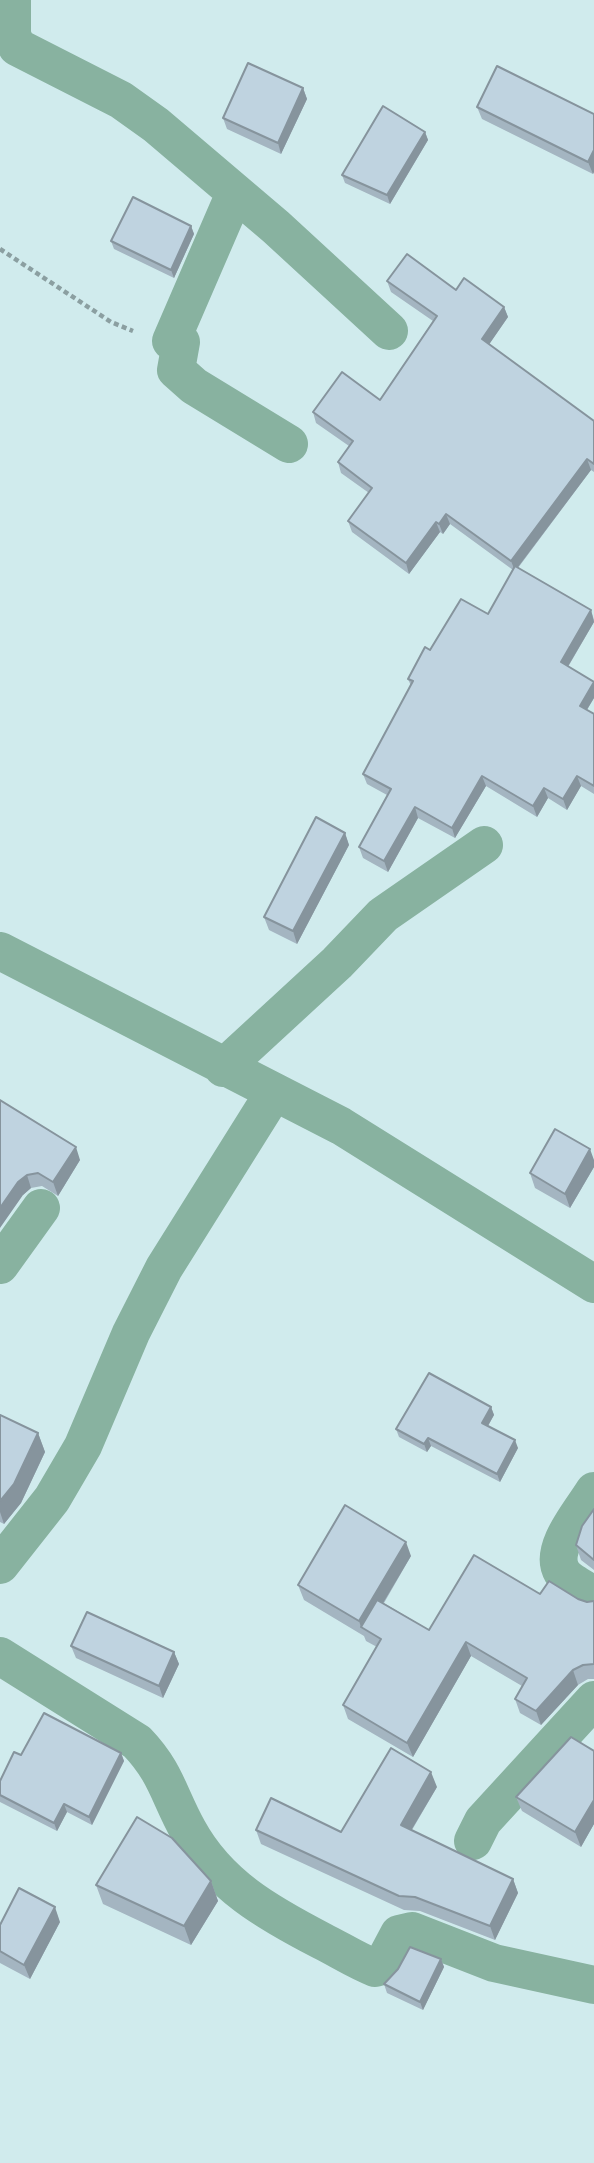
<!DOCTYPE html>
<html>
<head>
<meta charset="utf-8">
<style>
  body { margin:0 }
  canvas { display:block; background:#d0ebed }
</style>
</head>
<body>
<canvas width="594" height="2163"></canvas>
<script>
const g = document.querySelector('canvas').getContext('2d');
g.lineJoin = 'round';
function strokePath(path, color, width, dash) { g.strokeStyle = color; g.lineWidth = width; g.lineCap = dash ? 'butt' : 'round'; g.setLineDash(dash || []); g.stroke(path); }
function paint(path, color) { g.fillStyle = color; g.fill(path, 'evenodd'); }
strokePath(new Path2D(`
  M0 249 111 322 133 331`), '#8b9fa1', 4.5, [5, 3.5]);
strokePath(new Path2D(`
  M12 0V35L17 47 121 100 156 125 276 227 389 331
  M235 193 171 341 181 342 176 370 194 386 289 444
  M0 951 341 1126 594 1284
  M223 1068 337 963 383 915 484 845
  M0 1265 41 1208
  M594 1491C582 1511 548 1549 562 1572 567 1581 585 1589 594 1595
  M0 1565 52 1499 83 1446 131 1333 164 1268 273 1094
  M0 1656 137 1742C166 1772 169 1796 188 1830 218 1885 268 1913 322 1941 340 1950 357 1961 375 1968L382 1966 399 1934 412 1931 494 1963 594 1985
  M473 1841 483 1821 594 1700`), '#88b2a0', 38);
paint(new Path2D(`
  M303 88 307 99 281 154 227 129 223 118Z
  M477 107 594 114V172L593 174 482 119Z
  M425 132 428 140 390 204 345 183 342 175Z
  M191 226 194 234 174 278 114 249 111 241Z
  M387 281 456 290 504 307 508 317 489 344 594 421V472L591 470 518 568 591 610 594 620V622L568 667 594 683V698L587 710 594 714V794L581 786 567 810 548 798 537 817 486 786 455 838 418 818 388 872 363 858 359 847 387 795 367 784 363 774 411 686 408 679 430 650 488 614 513 570 450 524 443 534 440 532 409 574 352 532 348 521 369 493 341 473 338 462 349 446 316 423 313 412 380 400 433 321 391 292Z
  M345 833 349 845 297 944 269 930 264 917Z
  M0 1100 80 1160 58 1196 42 1186 31 1188 23 1195Z
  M594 1160V1167L570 1208 535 1188 530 1173Z
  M491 1407 494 1415 488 1426 518 1448 500 1482 431 1446 427 1452 399 1437 396 1429Z
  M0 1415 38 1433 45 1452 21 1503 4 1524 0 1522Z
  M594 1509V1570L581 1560 576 1545Z
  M411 1556 384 1603 429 1630 540 1594 578 1599 587 1602 594 1601V1679H588L578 1685 541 1725 520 1713 515 1699 522 1686 471 1656 413 1757 348 1719 343 1705 377 1647 366 1641 364 1636 304 1600 298 1585Z
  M71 1646 174 1652 179 1664 163 1698 76 1658Z
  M594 1751V1824L581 1847 522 1811 516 1797Z
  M121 1753 124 1761 92 1825 67 1812 57 1831 0 1802V1781L21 1755Z
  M437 1787 412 1830 513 1879 518 1893 495 1940 420 1911 404 1910 261 1844 256 1830 341 1832Z
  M211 1881 218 1901 191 1945 103 1904 96 1885Z
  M60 1922 30 1979 0 1963V1925Z
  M441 1959 444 1967 423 2010 387 1993 384 1984Z`), '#a4b5c1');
paint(new Path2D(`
  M303 88 307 99 281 154 278 143Z
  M425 132 428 140 390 204 387 195Z
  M594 150V172L593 174 588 162Z
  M191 226 194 234 174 278 171 270Z
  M504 307 508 317 486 349 482 339Z
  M587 459 591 470 515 571 511 561Z
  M446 514 450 524 443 534 439 524Z
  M436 522 440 532 409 574 406 563Z
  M591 610 594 622 564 673 561 662Z
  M594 682V698L583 716 580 706Z
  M482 776 486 786 455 838 452 828Z
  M577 776 581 786 567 810 563 799Z
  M544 788 548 798 537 817 533 806Z
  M415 807 418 818 388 872 384 861Z
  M345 833 349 845 297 944 293 931Z
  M76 1147 80 1160 58 1196 53 1182Z
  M590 1149 594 1160V1167L570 1208 565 1194Z
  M27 1175 31 1188 23 1195 0 1228V1208L18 1182Z
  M491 1407 494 1415 485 1431 482 1423Z
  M38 1433 45 1452 21 1503 4 1524 0 1512V1501Z
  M428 1438 431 1446 427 1452 424 1444Z
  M515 1440 518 1448 500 1482 497 1474Z
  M406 1542 411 1556 367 1630 361 1627 364 1636 359 1621Z
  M466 1642 471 1656 413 1757 407 1743Z
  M174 1652 179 1664 163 1698 159 1686Z
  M573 1670 578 1685 541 1725 536 1711Z
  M121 1753 124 1761 92 1825 89 1817Z
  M431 1772 437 1787 406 1839 401 1825Z
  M594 1800V1824L581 1847 575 1832Z
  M64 1804 67 1812 57 1831 54 1823Z
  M513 1879 518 1893 495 1940 490 1926Z
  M211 1881 218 1901 191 1945 184 1926Z
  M55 1907 60 1922 30 1979 24 1965Z
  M441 1959 444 1967 423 2010 420 2002Z`), '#86949d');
const building = new Path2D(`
  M248 63 303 88 278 143 223 118Z
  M497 66 594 114V150L588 162 477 107Z
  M383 106 425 132 387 195 342 175Z
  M133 197 191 226 171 270 111 241Z
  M407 254 456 290 464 278 504 307 482 339 594 421V464L587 459 511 561 446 514 439 524 436 522 406 563 348 521 372 488 338 462 353 441 313 412 342 372 380 400 437 316 387 281Z
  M515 566 591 610 561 662 594 682 580 706 594 714V786L577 776 563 799 544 788 533 806 482 776 452 828 415 807 384 861 359 847 391 789 363 774 413 681 408 679 425 647 430 650 461 599 488 614Z
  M316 817 345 833 293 931 264 917Z
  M0 1100 76 1147 53 1182 38 1173 27 1175 18 1182 0 1208Z
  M555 1129 590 1149 565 1194 530 1173Z
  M429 1373 491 1407 482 1423 515 1440 497 1474 428 1438 424 1444 396 1429Z
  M0 1415 38 1433 14 1484 0 1501Z
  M345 1505 406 1542 359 1621 298 1585Z
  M594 1509V1560L576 1545 582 1526Z
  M474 1555 540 1594 549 1581 578 1599 587 1602 594 1601V1664L583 1665 573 1670 536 1711 515 1699 527 1678 466 1642 407 1743 343 1705 381 1639 361 1627 377 1600 429 1630Z
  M87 1612 174 1652 159 1686 71 1646Z
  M44 1713 121 1753 89 1817 64 1804 54 1823 0 1795V1781L14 1752 21 1755Z
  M571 1737 594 1751V1800L575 1832 516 1797Z
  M391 1748 431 1772 401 1825 513 1879 490 1926 415 1897 399 1896 256 1830 271 1798 341 1832Z
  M137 1817 172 1838 211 1881 184 1926 96 1885Z
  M19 1888 55 1907 24 1965 0 1951V1925Z
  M410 1947 441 1959 420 2002 384 1984 398 1969Z`);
paint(building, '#bfd3e0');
strokePath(building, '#86949d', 2);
</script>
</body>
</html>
